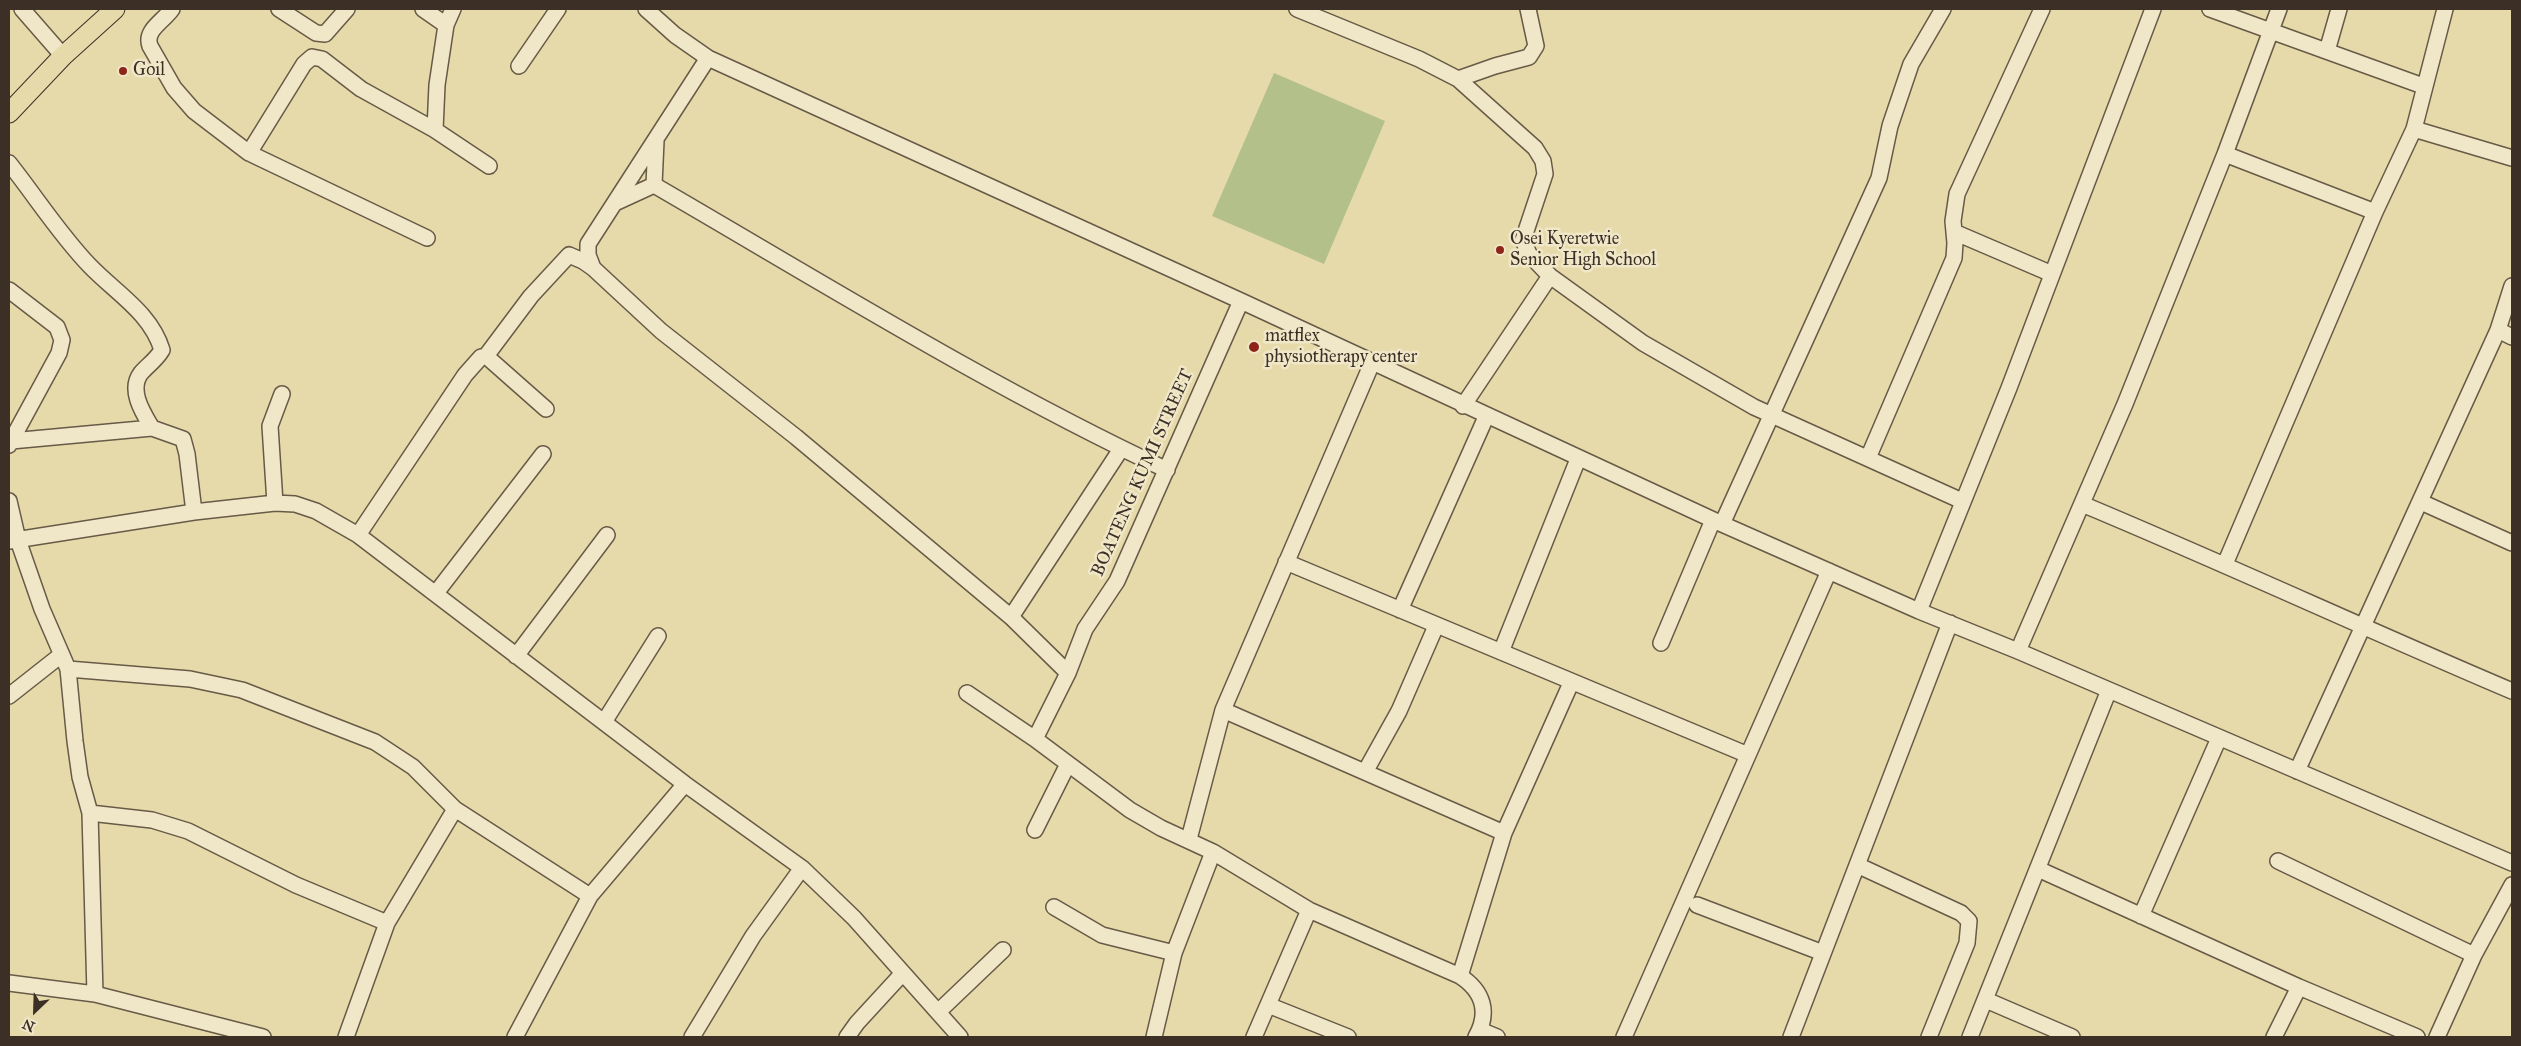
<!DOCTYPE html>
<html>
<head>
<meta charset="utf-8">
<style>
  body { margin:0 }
  #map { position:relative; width:2521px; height:1046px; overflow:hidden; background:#e7daaa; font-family:"IM FELL Great Primer",serif }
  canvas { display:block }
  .frame { position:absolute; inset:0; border:10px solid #3c2f26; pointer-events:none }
  .north { position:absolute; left:10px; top:986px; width:50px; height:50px; -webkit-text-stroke:4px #efe7c8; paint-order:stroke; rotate:204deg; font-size:14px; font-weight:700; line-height:20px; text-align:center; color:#3c2f26 }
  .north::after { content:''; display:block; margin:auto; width:18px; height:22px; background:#3c2f26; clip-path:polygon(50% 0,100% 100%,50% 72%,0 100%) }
</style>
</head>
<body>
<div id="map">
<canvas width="2521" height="1046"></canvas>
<div class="frame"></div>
<div class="north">N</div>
</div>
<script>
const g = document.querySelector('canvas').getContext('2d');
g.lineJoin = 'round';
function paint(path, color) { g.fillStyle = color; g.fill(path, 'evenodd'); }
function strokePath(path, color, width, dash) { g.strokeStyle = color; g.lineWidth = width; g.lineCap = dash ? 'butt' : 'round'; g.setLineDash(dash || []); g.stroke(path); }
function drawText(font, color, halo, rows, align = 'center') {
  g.font = font + ' "IM FELL Great Primer",serif'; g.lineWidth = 5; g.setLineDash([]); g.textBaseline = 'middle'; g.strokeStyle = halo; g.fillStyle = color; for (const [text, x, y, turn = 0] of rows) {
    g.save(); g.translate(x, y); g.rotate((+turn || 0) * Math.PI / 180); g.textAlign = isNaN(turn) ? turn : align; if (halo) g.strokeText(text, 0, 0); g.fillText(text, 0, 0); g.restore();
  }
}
paint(new Path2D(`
  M1274 73 1385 121 1324 264 1212 216Z`), '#b4c089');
const minor = new Path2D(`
  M22 9 63 56
  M172 9C164 21 144 30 150 46L174 88 194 111 249 153
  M279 9 316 33 325 34 347 9
  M423 9 446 25
  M453 9 446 25 437 85 435 130 489 166
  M646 9 675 35 708 58 1241 301 1722 524 1919 611 2018 651 2512 863
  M1297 9 1419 59 1458 79 1535 148 1543 161 1545 174 1523 240 1529 254 1550 276 1643 343 1754 407 1962 501
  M2210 9 2423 86
  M2327 51 2339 9
  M519 66 558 9
  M1458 79 1495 66 1529 57 1536 46 1528 9
  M2414 129 2512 158
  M2225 154 2375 212
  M9 163C36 197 60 235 90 266 116 293 151 313 162 350 156 360 148 365 141 373 128 390 143 413 152 428L183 439 187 454 194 512
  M654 185C823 283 990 387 1167 470
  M654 185 656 141
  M617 202 654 185
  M1954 232 2052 274
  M427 238 249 153 304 64 312 57 322 59 361 89 435 130
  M593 268 588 255V244L708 58
  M9 290 57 327 62 340 59 353 9 445
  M2498 330 2512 337
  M1463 406 1550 276
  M546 409 486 356 531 296 569 255 583 261 593 268 661 331 796 437 1011 617 1068 673
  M11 441 152 428
  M1868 458 1954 258 1955 243 1953 221 1957 194 2042 9
  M9 501 18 540 42 609 68 669 75 741 80 777 90 813 95 994
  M2421 502 2512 543
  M275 503 270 426 282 394
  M2082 504C2226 564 2368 630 2512 691
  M1722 524 1879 178 1890 126 1911 64 1943 9
  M358 535 465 375 481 357 486 356
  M9 541 194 512 275 503 295 504 316 511 358 535 685 784 802 868 854 918 960 1037
  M1286 562 1748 755
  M2225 564 2375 212 2414 129 2445 9
  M436 593 543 454
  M1400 610 1486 417
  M1919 611 2009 388 2153 9
  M1011 617 1121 449
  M1661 643 1713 520
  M2018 651 2125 404 2225 154 2279 9
  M1501 652 1578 459
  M516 656 607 535
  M68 669 190 679 242 690 375 742 413 767 455 809 590 896
  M967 693 1035 739 1130 810 1161 828 1213 852 1309 910 1460 976C1483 991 1490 1012 1476 1037
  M9 696 61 655
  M1223 710 1504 833
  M604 722 658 636
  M1035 739 1068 673 1085 629 1117 581 1241 301
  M2297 771 2498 330 2512 286
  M1365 772 1399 711 1436 626
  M90 813 152 820 188 831 296 885 387 923
  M1035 830 1068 764
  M1189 839 1223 710 1372 363
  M2278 861 2474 955
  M1857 865 1961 913 1969 921 1967 943 1929 1037
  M2038 869 2299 987 2417 1037
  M1697 905 1823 953
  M1054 907 1102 935 1174 953
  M2141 916 2219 738
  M1460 976 1504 833 1571 683
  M9 983 95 994 263 1037
  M1986 1000 2072 1037
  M1268 1005 1348 1037
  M938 1012 1003 950
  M1480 1030 1497 1037
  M346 1037 387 923 455 809
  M515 1037 590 896 685 784
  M692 1037 753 936 802 868
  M847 1037 857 1023 902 974
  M1154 1037 1174 953 1213 852
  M1254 1037 1309 910
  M1624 1037 1829 571
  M1791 1037 1950 623
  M1970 1037 2109 690
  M2274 1037 2299 987
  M2437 1037 2474 955 2512 885`);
const major = new Path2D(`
  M9 113 63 56 115 9`);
strokePath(minor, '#675a47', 18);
strokePath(major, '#3c2f26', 21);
strokePath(minor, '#efe7c8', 15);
strokePath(major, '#e7daaa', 19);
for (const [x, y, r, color] of [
  [123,71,5,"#8f2418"],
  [1500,250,5,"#8f2418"],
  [1254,347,6,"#8f2418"]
]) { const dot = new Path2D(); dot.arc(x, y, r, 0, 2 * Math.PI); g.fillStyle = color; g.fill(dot); strokePath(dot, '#efe7c8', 2); }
drawText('18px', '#3c2f26', '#efe7c8', [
  ["Goil",133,71],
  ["Osei Kyeretwie",1510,240],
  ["Senior High School",1510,261],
  ["matflex",1265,337],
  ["physiotherapy center",1265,358]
], 'left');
drawText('18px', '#3c2f26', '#efe7c8', [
  ["BOATENG KUMI STREET",1143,473,-66]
]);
</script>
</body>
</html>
